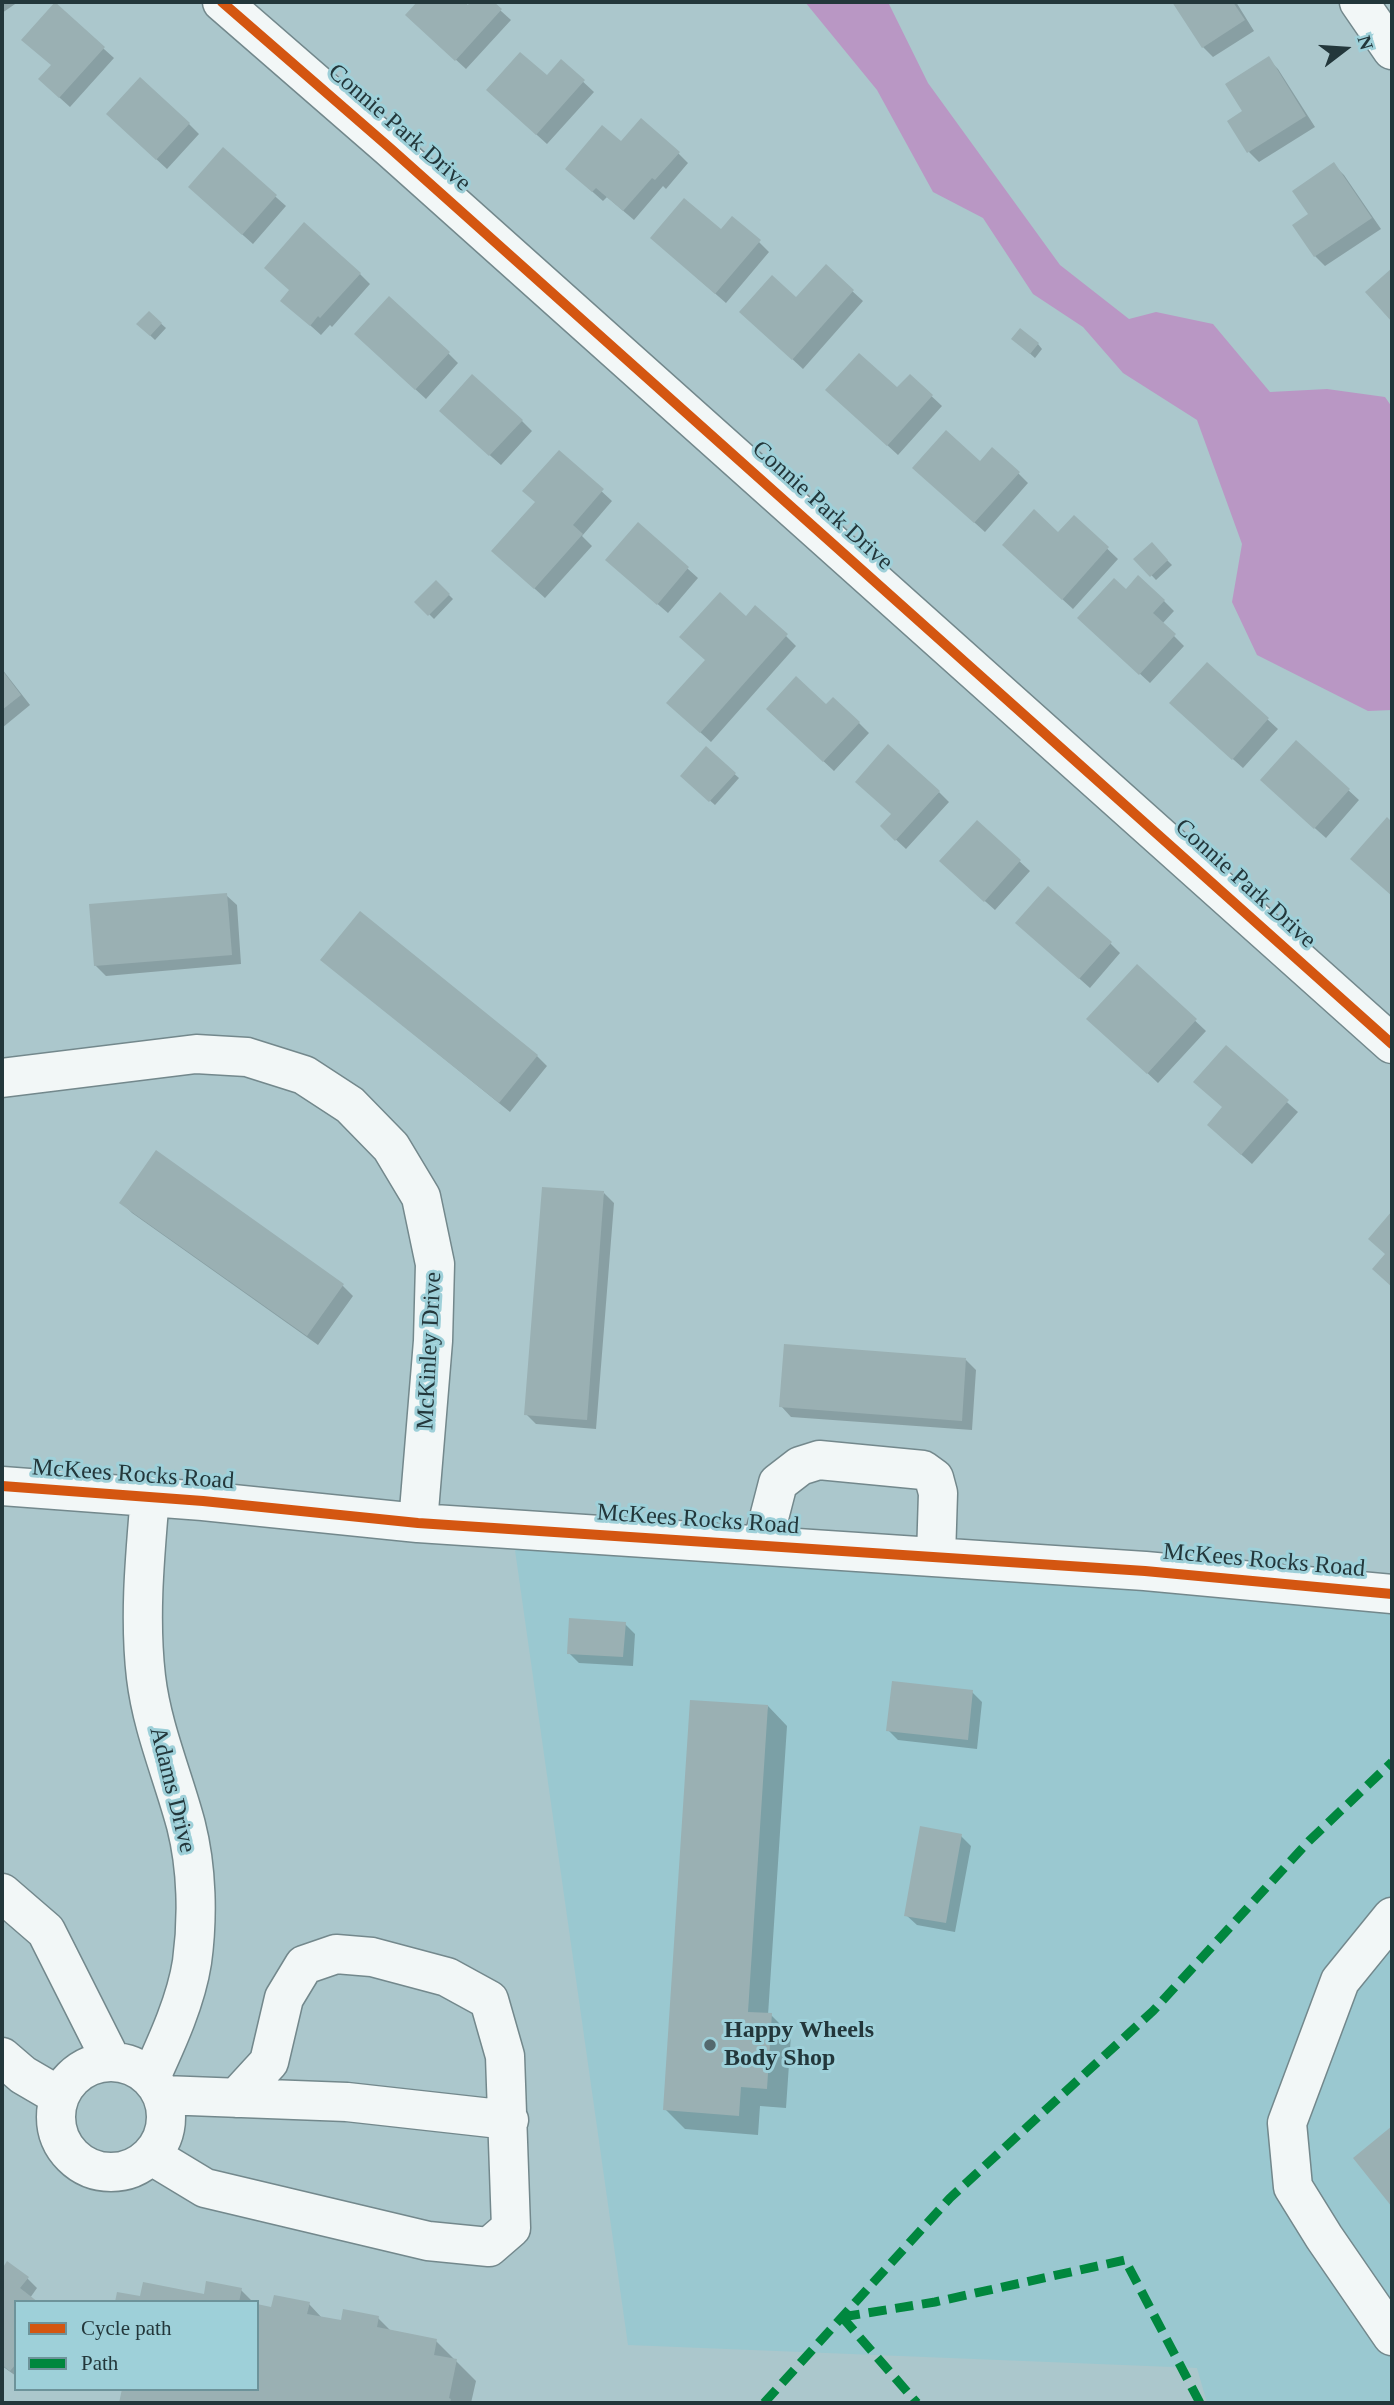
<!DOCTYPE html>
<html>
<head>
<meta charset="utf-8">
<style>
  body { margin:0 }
  #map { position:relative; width:1394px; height:2405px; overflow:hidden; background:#abc7cc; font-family:"Times New Roman",serif }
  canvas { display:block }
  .frame { position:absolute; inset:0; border:4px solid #23373b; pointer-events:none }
  .legend { position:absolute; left:14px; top:2300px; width:245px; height:91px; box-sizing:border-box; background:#9ed0d9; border:2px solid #6d939a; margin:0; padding:9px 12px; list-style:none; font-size:21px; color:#23373b }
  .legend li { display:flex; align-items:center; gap:14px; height:35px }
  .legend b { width:35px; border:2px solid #6d939a }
  .north { position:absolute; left:1310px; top:14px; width:70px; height:70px; -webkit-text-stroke:5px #9ed0d9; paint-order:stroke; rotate:73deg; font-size:19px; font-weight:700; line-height:28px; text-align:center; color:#23373b }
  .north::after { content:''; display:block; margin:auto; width:24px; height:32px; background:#23373b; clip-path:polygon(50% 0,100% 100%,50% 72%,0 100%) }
</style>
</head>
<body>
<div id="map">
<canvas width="1394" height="2405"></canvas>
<div class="frame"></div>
<ul class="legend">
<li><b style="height:9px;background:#d45611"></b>Cycle path</li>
<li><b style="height:9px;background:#00873e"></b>Path</li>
</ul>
<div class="north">N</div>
</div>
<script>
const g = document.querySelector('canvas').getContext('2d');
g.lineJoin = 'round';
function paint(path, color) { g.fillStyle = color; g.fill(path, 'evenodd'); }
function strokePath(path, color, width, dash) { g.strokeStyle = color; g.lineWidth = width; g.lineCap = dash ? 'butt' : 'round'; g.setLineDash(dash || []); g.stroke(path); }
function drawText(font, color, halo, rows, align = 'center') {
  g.font = font + ' "Times New Roman",serif'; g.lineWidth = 6; g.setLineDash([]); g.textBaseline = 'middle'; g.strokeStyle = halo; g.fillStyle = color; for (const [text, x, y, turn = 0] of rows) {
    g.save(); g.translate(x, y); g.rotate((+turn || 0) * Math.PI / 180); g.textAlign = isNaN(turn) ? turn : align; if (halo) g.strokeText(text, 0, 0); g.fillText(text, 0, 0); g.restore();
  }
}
paint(new Path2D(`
  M512 1529 1392 1594V2403H1207L1197 2368 628 2345Z`), '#9ac8d0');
paint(new Path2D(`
  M805 2H888L928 83 1060 265 1129 319 1156 312 1213 324 1270 392 1327 389 1385 397 1392 407V710L1368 711 1257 655 1232 602 1242 544 1197 420 1123 373 1083 327 1033 294 983 218 933 192 877 90Z`), '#b997c4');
paint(new Path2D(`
  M2 2H18L2 13Z
  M419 2H462L468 7 473 2H491L511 20 466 69 407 15Z
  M1174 2H1236L1254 31 1213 57 1203 47Z
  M55 5 114 58 70 107 50 89Z
  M1268 59 1278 69 1315 127 1259 162 1249 152Z
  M562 62 594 92 547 144 498 100 547 78Z
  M118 124H189L199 134 167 169Z
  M621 144 678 153 688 163 666 189 663 186 634 220 607 197 603 201 578 179Z
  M223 150 286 206 253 244 200 197Z
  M1334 165 1344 175 1381 229 1325 266 1315 256Z
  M721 231 759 242 769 252 726 303 663 248Z
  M826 267 863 301 803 369 752 322 796 299Z
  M360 274 370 284 332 327 330 325 321 335 293 310 291 291Z
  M149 313 166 328 155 340 138 324Z
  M1018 343 1038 344 1042 349 1035 358Z
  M366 344 448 353 458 363 426 399Z
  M910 376 942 406 898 455 838 400 897 390Z
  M451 421H522L532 431 501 465Z
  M559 452 612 501 582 536 592 546 545 598 504 561 537 503Z
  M981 464 1018 473 1028 483 985 532 925 478Z
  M1074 517 1118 559 1073 609 1014 555 1059 534Z
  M639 525 698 578 668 613 618 570Z
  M1152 545 1172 565 1156 580 1136 559Z
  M436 582 453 599 434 619 417 602Z
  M1126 591 1164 601 1174 611 1162 624 1184 646 1150 683 1090 628Z
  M747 618 786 636 796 646 711 742 679 713Z
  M1207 664 1278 729 1243 768 1181 713Z
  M2 669 30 705 2 728Z
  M778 719 859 723 869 733 834 771Z
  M1296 742 1359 800 1326 838 1272 790Z
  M706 749 739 778 715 805 682 776Z
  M939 792 949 802 906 849 892 836Z
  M977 822 1030 871 995 910 951 871Z
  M226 895 237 905 241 964 106 976 95 965Z
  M1028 933 1110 943 1120 953 1090 988Z
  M322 960 537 1056 547 1066 510 1112Z
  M1137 966 1206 1031 1158 1083 1099 1028Z
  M1226 1048 1298 1112 1252 1164 1219 1135 1224 1108Z
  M157 1153 343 1286 353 1296 318 1345 132 1213 122 1203Z
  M604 1193 614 1203 596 1429 536 1424 526 1414Z
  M966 1360 976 1370 972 1430 791 1417 781 1406Z
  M625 1624 635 1634 633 1666 579 1663 569 1653Z
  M972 1692 982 1702 977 1749 898 1740 888 1730Z
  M768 1706 787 1726 768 2015H771L791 2035 786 2108 760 2106 758 2135 685 2129 665 2109Z
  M961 1836 971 1846 955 1932 917 1925 906 1915Z
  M2 2270 27 2278 37 2288 30 2298 16 2302V2376L2 2366Z
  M241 2290 253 2302H116L141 2298 205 2296Z
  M309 2304 323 2319 342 2322 378 2318 392 2332 436 2341 476 2381 471 2403H120L123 2389H257L273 2309Z`), '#0003');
paint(new Path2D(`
  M55 2 105 47 59 98 38 79 51 65 21 40Z
  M417 2H464L468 5 470 2H494L502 9 455 61 405 15Z
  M1172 2H1233L1245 20 1202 48Z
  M520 52 547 75 561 59 585 80 536 135 486 90Z
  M1269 56 1306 116 1247 153 1227 121 1242 111 1225 84Z
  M140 77 190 123 156 160 106 114Z
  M641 118 680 152 655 180 652 178 623 211 596 188 592 192 565 169 602 125 621 141Z
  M223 147 277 195 242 235 188 187Z
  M1334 162 1372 218 1314 257 1292 225 1308 214 1292 191Z
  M684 198 721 229 732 216 761 240 715 294 650 238Z
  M304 222 361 273 320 318 318 316 310 326 280 301 289 290 264 268Z
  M826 264 854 290 792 360 739 312 772 275 796 297Z
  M1392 268V322L1365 292Z
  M389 296 450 352 415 390 354 334Z
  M149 311 162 323 150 336 136 324Z
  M1020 328 1039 343 1030 354 1011 339Z
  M859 353 897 387 910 374 933 395 887 446 825 390Z
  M472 374 523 420 489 456 439 411Z
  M946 430 980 461 992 447 1020 472 974 523 912 468Z
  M559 450 604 489 573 525 583 534 534 589 491 551 535 502 522 491Z
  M1034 509 1058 532 1074 515 1109 547 1062 600 1002 545Z
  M638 522 689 567 657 605 605 560Z
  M1152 542 1168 560 1150 577 1133 559Z
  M1138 575 1165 600 1153 613 1176 634 1139 675 1077 618 1114 578 1126 589Z
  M436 580 450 594 428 616 414 602Z
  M720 592 746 616 755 605 788 634 700 733 666 703 705 660 679 637Z
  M1207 662 1269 718 1232 760 1169 703Z
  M2 670 21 695 2 710Z
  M796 676 826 704 833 697 860 722 823 762 766 709Z
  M1296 740 1350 789 1314 829 1260 780Z
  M888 744 940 791 895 841 880 826 891 814 855 782Z
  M706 746 736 773 709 802 680 776Z
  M1387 817 1392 822V896L1350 859Z
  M977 820 1021 860 984 902 939 861Z
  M1048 886 1112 942 1079 979 1015 923Z
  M227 893 232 955 94 966 89 904Z
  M360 911 538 1055 499 1103 320 960Z
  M1137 964 1197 1019 1147 1074 1086 1019Z
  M1226 1045 1289 1100 1241 1155 1207 1125 1222 1107 1193 1082Z
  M156 1150 344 1284 307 1336 119 1203Z
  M542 1187 604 1191 587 1420 524 1415Z
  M1392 1211V1287L1372 1269 1385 1254 1368 1239Z
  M784 1344 966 1358 962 1421 779 1407Z
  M569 1618 626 1622 623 1657 567 1654Z
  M892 1681 973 1690 968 1740 886 1731Z
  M690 1700 768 1705 748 2012 772 2013 767 2089 741 2087 739 2116 663 2110Z
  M920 1826 962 1834 946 1923 904 1916Z
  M1392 2126V2207L1353 2158Z
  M7 2261 29 2277 20 2288 38 2302H16V2364L10 2371 2 2365V2269Z
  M206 2281 242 2288 239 2302H115L117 2292 140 2296 143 2282 204 2294Z
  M274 2295 310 2302 307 2314 341 2320 343 2309 379 2316 377 2327 437 2339 434 2355 457 2359 449 2398 451 2399 450 2403H119L122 2389H257V2304L271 2307Z`), '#9ab0b3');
const minor = new Path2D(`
  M222 2 390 148 1392 1044
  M1359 2 1392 50
  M2 1078 196 1054 247 1057 304 1075 350 1105 391 1147 421 1197 435 1264 433 1341 418 1523
  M2 1486 203 1501 418 1523 1145 1571 1392 1594
  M150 1496C145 1556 139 1617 146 1677 152 1728 173 1776 186 1825 197 1868 198 1918 192 1962 186 2001 167 2042 151 2077
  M762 1545 778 1483 800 1466 819 1460 923 1470 934 1478 938 1493 936 1557
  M2 1893 46 1931 111 2060
  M1392 1917 1340 1981 1287 2123 1293 2187 1324 2237 1392 2336
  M2 2057 23 2075 59 2096
  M56 2117a55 55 0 1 1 110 0a55 55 0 1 1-110 0Z
  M163 2095 347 2102 509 2120
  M152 2156 205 2188 428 2241 489 2247 511 2228 505 2056 489 2000 447 1977 372 1957 336 1954 304 1965 284 1998 269 2062 236 2098`);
strokePath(minor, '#73888c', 41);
strokePath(minor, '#f2f7f7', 38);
strokePath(new Path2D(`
  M842 2317 935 2302 1125 2260 1200 2403
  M842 2317 917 2403
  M764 2403 950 2198 1153 2011 1309 1841 1392 1762`), '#00873e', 9, [18, 9]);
strokePath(new Path2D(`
  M222 2 390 148 1392 1044
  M2 1486 203 1501 418 1523 1145 1571 1392 1594`), '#d45611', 10);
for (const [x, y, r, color] of [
  [710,2045,7,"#53696e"]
]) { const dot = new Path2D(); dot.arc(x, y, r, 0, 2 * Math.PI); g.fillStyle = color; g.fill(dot); strokePath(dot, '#9ed0d9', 2.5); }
drawText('24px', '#23373b', '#9ed0d9', [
  ["Connie Park Drive",399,128,41],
  ["Connie Park Drive",822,506,42],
  ["Connie Park Drive",1245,884,42],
  ["McKinley Drive",430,1351,-87],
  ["McKees Rocks Road",133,1475,4],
  ["McKees Rocks Road",698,1520,4],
  ["McKees Rocks Road",1264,1561,5],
  ["Adams Drive",172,1790,76]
]);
drawText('bold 24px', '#23373b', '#9ed0d9', [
  ["Happy Wheels",724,2031],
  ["Body Shop",724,2059]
], 'left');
</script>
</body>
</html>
